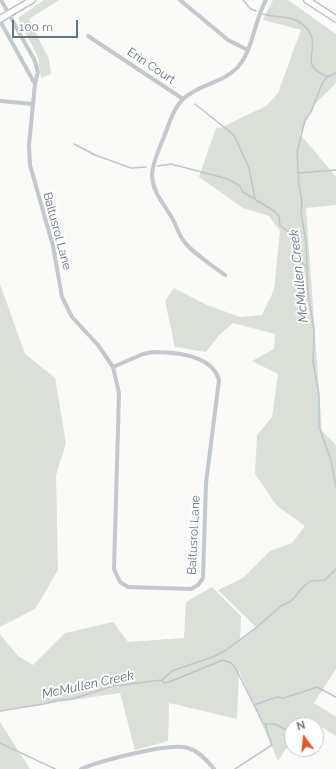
<!DOCTYPE html>
<html>
<head>
<meta charset="utf-8">
<style>
  body { margin:0 }
  #map { position:relative; width:336px; height:769px; overflow:hidden; background:#fafaf8; font-family:Raleway,sans-serif }
  canvas { display:block }
  .north { position:absolute; left:284px; top:717px; width:40px; height:40px; box-sizing:border-box; background:#fff; border:1px solid #c1c8cd; border-radius:50%; rotate:345deg; font-size:11px; font-weight:700; line-height:16px; text-align:center; color:#657683 }
  .north::after { content:''; display:block; margin:auto; width:14px; height:18px; background:#e4572e; clip-path:polygon(50% 0,100% 100%,50% 72%,0 100%) }
  .scale { position:absolute; left:12px; top:20px; width:66px; height:18px; box-sizing:border-box; border:2px solid #657683; border-top:0; padding-left:5px; font-size:12px; line-height:14px; white-space:nowrap; color:#657683; -webkit-text-stroke:3px #fff; paint-order:stroke }
</style>
</head>
<body>
<div id="map">
<canvas width="336" height="769"></canvas>
<div class="north">N</div>
<div class="scale">100 m</div>
</div>
<script>
const g = document.querySelector('canvas').getContext('2d');
g.lineJoin = 'round';
function paint(path, color) { g.fillStyle = color; g.fill(path, 'evenodd'); }
function strokePath(path, color, width, dash) { g.strokeStyle = color; g.lineWidth = width; g.lineCap = dash ? 'butt' : 'round'; g.setLineDash(dash || []); g.stroke(path); }
function drawText(font, color, halo, rows, align = 'center') {
  g.font = font + ' Raleway,sans-serif'; g.lineWidth = 4; g.setLineDash([]); g.textBaseline = 'middle'; g.strokeStyle = halo; g.fillStyle = color; for (const [text, x, y, turn = 0] of rows) {
    g.save(); g.translate(x, y); g.rotate((+turn || 0) * Math.PI / 180); g.textAlign = isNaN(turn) ? turn : align; if (halo) g.strokeText(text, 0, 0); g.fillText(text, 0, 0); g.restore();
  }
}
paint(new Path2D(`
  M44 0H59L29 19 49 59 51 74 41 78 38 57 18 18Z
  M273 0H288L336 34V83L315 104 300 134 336 177V205L306 208 322 431 336 445V669L314 703 336 717V736L306 717 301 725H292V739L278 761 239 671 237 719 169 703 168 741 135 750 120 693 0 711V634L18 656 33 665 65 633 113 622 128 642 184 638 186 602 212 587 241 616 240 639 256 627 218 590 243 578 270 551 292 543 305 526 277 506 255 474 257 435 272 417 278 374 252 361 274 349 275 334 233 323 219 335 206 352 175 347 165 301 174 288 207 305 240 317 262 315 274 290 280 231 269 216 243 208 199 177 216 128H220L266 106 278 93 301 30 263 20Z
  M0 284 25 354 55 378 66 443 56 475 58 570 35 609 0 627Z
  M0 722 30 769H0Z`), '#dadfd7');
strokePath(new Path2D(`
  M243 0 251 9 256 11
  M263 14C274 18 288 15 299 22 325 39 304 56 314 68 317 72 322 74 327 77
  M336 73 327 77 322 84 311 112 305 120 297 152 299 185 302 202 301 213 306 242 308 293 314 331 313 362 319 395V427L331 460 336 487
  M195 104 234 135 249 168 255 199
  M74 144 95 155 131 168 146 167
  M158 166 171 164 228 179 240 186 243 192 274 211 279 216 280 226 292 234 302 263 308 268
  M298 173 336 170
  M162 680 164 683 169 682 223 660 231 663 236 669 263 723 265 724 272 745 235 769
  M254 705 277 697 284 698 317 687 336 697
  M0 711 44 704 58 700 72 699 113 686 162 680 172 671 215 656 226 650 257 627 281 606 291 601 305 585 311 581 325 580 336 569
  M265 724H275L288 731 292 730
  M0 743 55 769`), '#bbc7cb', 1.5);
const secondary = new Path2D(`
  M307 0 336 19
  M0 19 32 0`);
strokePath(secondary, '#b3babf', 8);
strokePath(new Path2D(`
  M1 0 35 61 38 72 35 84 29 145 30 165 53 246 62 297 72 317 98 345 113 367
  M180 0 228 40 248 50
  M0 21 35 84
  M88 36 183 99
  M0 101 33 104
  M225 275C211 264 193 254 183 240 177 231 175 221 169 213 161 200 152 190 152 174 153 162 159 149 164 137 169 124 173 109 183 99 199 84 223 83 238 67 253 50 254 21 266 0
  M153 352C175 352 212 355 219 380L206 483 203 578 198 585 191 589 128 587 120 582 114 569 119 393 113 367 143 354Z
  M81 769C100 761 170 742 188 748 199 751 207 760 214 769`), '#c3c8cc', 4);
strokePath(secondary, '#fff', 5.5);
drawText('12px', '#657683', '#fff', [
  ["Erin Court",151,66,34],
  ["Baltusrol Lane",57,231,75],
  ["Baltusrol Lane",194,535,-87]
]);
drawText('italic 13px', '#60757c', '#fff', [
  ["McMullen Creek",299,276,-96],
  ["McMullen Creek",88,685,-12]
]);
</script>
</body>
</html>
